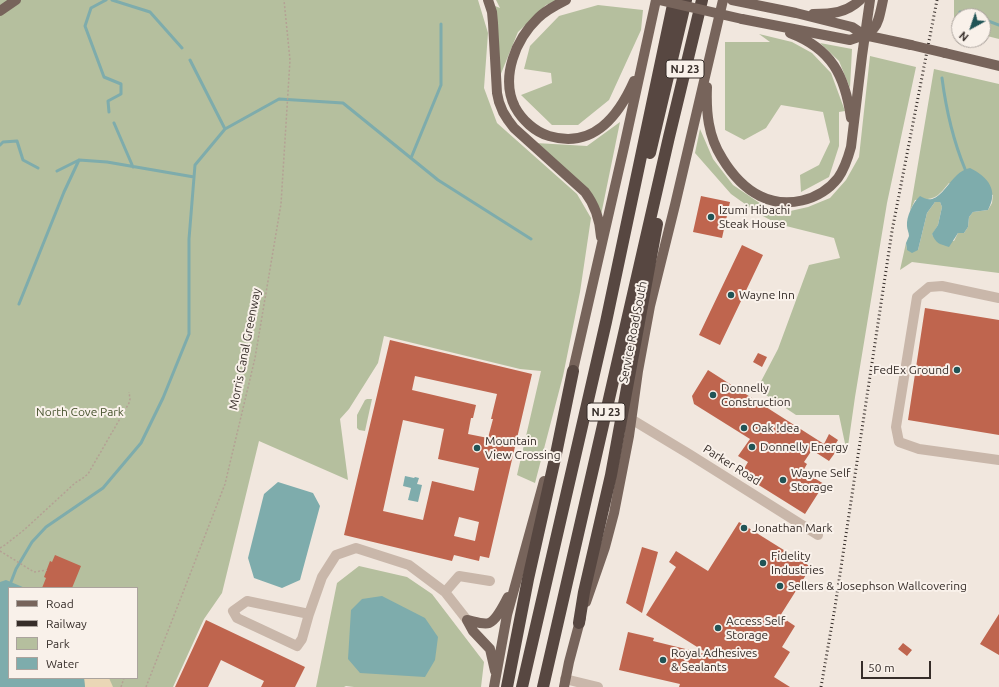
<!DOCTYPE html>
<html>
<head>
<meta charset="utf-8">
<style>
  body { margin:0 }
  #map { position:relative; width:999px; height:687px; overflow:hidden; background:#f1e7de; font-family:Ubuntu,sans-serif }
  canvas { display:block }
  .legend { position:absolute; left:8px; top:587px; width:130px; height:92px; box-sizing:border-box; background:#f9f1ea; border:1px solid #aba39d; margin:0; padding:5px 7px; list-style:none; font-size:12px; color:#362d29 }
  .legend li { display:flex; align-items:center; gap:8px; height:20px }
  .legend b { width:20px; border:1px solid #aba39d }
  .north { position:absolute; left:951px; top:8px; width:40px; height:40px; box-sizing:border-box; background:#f9f1ea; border:1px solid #aba39d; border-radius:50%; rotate:220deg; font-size:11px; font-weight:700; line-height:16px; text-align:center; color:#362d29 }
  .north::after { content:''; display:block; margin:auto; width:14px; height:18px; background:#215456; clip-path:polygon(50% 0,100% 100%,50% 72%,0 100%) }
  .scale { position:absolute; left:861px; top:661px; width:70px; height:18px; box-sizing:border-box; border:2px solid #362d29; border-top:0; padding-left:5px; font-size:12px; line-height:14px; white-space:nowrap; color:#362d29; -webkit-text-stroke:3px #f9f1ea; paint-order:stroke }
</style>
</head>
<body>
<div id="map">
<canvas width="999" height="687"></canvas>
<ul class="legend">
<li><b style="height:5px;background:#77645b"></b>Road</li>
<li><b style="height:5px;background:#362d29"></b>Railway</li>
<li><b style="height:11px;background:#b5bf9e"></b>Park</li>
<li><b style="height:11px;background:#7eacac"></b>Water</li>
</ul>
<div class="north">N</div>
<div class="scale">50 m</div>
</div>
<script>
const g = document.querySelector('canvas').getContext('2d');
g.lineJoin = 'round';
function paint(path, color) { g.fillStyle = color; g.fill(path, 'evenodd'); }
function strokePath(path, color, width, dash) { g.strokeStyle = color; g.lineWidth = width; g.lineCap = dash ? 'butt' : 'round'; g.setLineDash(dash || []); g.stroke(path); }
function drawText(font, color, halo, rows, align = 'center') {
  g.font = font + ' Ubuntu,sans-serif'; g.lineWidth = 4; g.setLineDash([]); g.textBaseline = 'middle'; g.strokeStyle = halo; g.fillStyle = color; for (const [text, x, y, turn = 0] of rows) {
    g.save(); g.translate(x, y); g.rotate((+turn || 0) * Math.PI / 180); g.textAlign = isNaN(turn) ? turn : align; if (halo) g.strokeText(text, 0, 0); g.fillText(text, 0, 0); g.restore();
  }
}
paint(new Path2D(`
  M0 0H478L488 33 484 88 497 123 577 194 591 218 580 292 563 376 535 483 517 475 541 371 520 369 384 336 378 363 349 409 340 419 348 480 259 441 222 593 204 619 173 687H0ZM9 588H137V678H9Z
  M496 0H559L546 5 518 32 500 76 495 6 500 8Z
  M954 0H999V39L983 35V16H959V21L954 17Z
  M598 5 643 10 641 30 609 100 578 125H552L521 95 552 83 551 73 524 69 530 46 559 16Z
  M759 34 792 42 812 53 831 73 845 111 839 112V146L829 177 801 192 800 175 819 165 830 142 823 112 781 105 766 128 744 140 725 130V42H770Z
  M820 43 852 49 850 88 839 61Z
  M870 56 916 67 887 203 855 397 847 453 839 415H796L757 389 778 349 809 265 840 258 834 238 778 224 759 214 731 194 695 153 700 129 713 159 733 185 764 206 786 212 808 207 830 198 846 180 859 157Z
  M934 69 999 84V273L912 262 900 270 906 243 907 250H918L927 213 935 202H940L942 207 938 225 932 235 954 241 958 233H964L968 227 969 217 973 212 988 210 992 203 993 195 949 183C936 199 935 199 915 200L910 211Z
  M620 122 601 215 536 143 587 146Z
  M367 399H372L365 431 359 430 357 428V415L365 400Z
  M359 566 407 577 432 594 484 662 481 687H354L346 686 344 687H316L337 583Z`), '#b5bf9e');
paint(new Path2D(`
  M84 678H109L113 687H85Z`), '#ead7b6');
paint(new Path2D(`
  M970 168C988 177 999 190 988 210L973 212 969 217 968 227 964 233H958L949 247C940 244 936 244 932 234L938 225 942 207 940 202H935L927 213 918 250 912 253 907 250 906 243 909 236C909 233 907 229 907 226 906 217 913 202 920 196 924 198 927 200 932 199 942 196 949 182 957 175 960 172 965 169 970 168Z
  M405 476 414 478 415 477 419 478 417 484 422 485 418 502 408 500 411 488 403 486Z
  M278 482 313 493 320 506 300 580 282 588 254 578 248 558 264 494Z
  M6 580 25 588H9V678H84L85 687H0V582Z
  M382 596 425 618 438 637 435 660 425 677 360 673 348 659 351 610 362 599Z`), '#7eacac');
strokePath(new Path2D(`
  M106 0 91 8 85 26 104 77 121 84V94L108 101 109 112
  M112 0 150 12 182 48
  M960 12 974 16
  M983 19 999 25
  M190 60 225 129
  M942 78C946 109 953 140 965 169
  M114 123 133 167
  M0 145 3 142 17 141 23 160 38 168
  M411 158 441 85V24
  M57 171 79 160 107 162 194 177
  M19 304 64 192 79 160
  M11 582 16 569 32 542 46 527 103 488 141 443 163 398 189 334V239L195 165 225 129 279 99 343 103 438 180 531 239`), '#7eacac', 3);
paint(new Path2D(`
  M701 196 730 202 722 238 693 232Z
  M742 245 763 255 720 345 699 335Z
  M925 308 999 320V435L908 420Z
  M390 340 532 374 489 558 480 556 479 561 454 555 452 561 344 535ZM415 376 497 394 491 419H493L488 438 468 434 471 418H473L476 405 412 390ZM403 420 444 429 438 459 479 468 474 491 432 481 423 520 383 511ZM459 517 479 522 475 541 454 536Z
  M758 353 767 357 762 367 753 362Z
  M708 370 824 444 829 434 838 440 833 448 837 450 829 461 812 450 804 462 807 464 803 471 824 484 805 514 741 474 748 462 738 456 750 439 694 404 692 396Z
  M739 522 811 567 780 616 795 626 782 647 790 652 774 677 790 687H679L680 684 619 670 628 632 654 638 653 641 710 655 646 615 676 567 669 562 676 551 708 571Z
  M642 547 658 552 642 613 626 603Z
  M55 555 81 566 72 588H42L46 578 44 577 50 561 52 562Z
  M999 614V655L980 644Z
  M206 620 305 667 295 687H261L264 681 221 660 208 687H175Z
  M903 643 912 650 907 656 898 649Z`), '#bf654e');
strokePath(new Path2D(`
  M0 548 5 545 24 530 75 483 83 478 88 474 129 403 130 399 129 392
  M0 551 34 572 47 570
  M121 687 124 678
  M146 687 182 595 225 484 255 358 281 204 290 60 284 0`), '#b4a194', 1.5, [2, 2]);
strokePath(new Path2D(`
  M999 298 942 286 929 287 917 297 896 427 899 442 919 449 999 460
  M631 419 689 454 818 535
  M445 592 459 576 490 581
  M309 614 247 601 233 611 237 618 297 646 302 639 309 614 322 577 336 555 356 548 409 565 445 592 467 620
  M565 679 598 687`), '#c9b7aa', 10);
strokePath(new Path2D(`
  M488 0 492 12 493 23 497 93 499 102 503 112 508 120 514 128 585 192C595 205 600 220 601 237
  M566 0C556 5 546 10 538 18 516 39 500 77 515 107 522 120 535 132 549 136 593 149 618 117 634 81
  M732 0 796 13 852 27 864 35 911 45
  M0 11 16 0
  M813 14C832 14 846 13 860 0
  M742 19 850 40C878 31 877 28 883 0
  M790 33C832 49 845 76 851 118
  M945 53 999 66
  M707 87C706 112 708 136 722 158 731 173 744 188 760 196 786 209 820 201 838 178 845 168 848 158 851 147L862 56 870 0
  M571 379 624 147 656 0
  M586 602 605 547 614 513 629 436 638 371 650 306 675 205 723 0
  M467 620C473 621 483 625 489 623 497 620 504 604 508 597
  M467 620 473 631 490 649 495 671
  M494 687 507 615 544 481
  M564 687 569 662 581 617`), '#77645b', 10);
strokePath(new Path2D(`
  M650 153 686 0
  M579 623 584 592 611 475 657 224
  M507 687 528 579 556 454 573 371
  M522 687 606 322 674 0
  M543 687 669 137 702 0`), '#574741', 12);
strokePath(new Path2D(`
  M821 687 835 607 892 231 937 0`), '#362d29', 3, [1, 3]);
strokePath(new Path2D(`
  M659 0 742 19
  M911 45 945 53`), '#77645b', 10);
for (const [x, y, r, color] of [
  [711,217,4,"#215456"],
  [731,295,4,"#215456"],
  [957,370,4,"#215456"],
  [713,395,4,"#215456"],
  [744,428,4,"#215456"],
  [752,447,4,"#215456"],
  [477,448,4,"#215456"],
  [783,480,4,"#215456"],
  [744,528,4,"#215456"],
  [763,563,4,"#215456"],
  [780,586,4,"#215456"],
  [718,628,4,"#215456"],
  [663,660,4,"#215456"]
]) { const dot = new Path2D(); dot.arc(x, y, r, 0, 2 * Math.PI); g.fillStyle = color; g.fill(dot); strokePath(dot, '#f9f1ea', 1.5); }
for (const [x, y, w] of [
  [685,69,38],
  [606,412,38]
]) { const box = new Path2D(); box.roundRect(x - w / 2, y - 9, w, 18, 3); g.fillStyle = '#f9f1ea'; g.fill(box); strokePath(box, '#362d29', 1); }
drawText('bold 11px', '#362d29', null, [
  ["NJ 23",685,69],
  ["NJ 23",606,412]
]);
drawText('12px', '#362d29', '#f9f1ea', [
  ["Izumi Hibachi",719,210],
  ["Steak House",719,224],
  ["Wayne Inn",739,295],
  ["FedEx Ground",949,370,"right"],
  ["Donnelly",721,388],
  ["Construction",721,402],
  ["Oak !dea",752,428],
  ["Mountain",485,441],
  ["View Crossing",485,455],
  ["Donnelly Energy",760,447],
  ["Wayne Self",791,473],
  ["Storage",791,487],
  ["Jonathan Mark",752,528],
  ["Fidelity",771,556],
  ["Industries",771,570],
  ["Sellers & Josephson Wallcovering",788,586],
  ["Access Self",726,621],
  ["Storage",726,635],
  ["Royal Adhesives",671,653],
  ["& Sealants",671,667]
], 'left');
drawText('12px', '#362d29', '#f9f1ea', [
  ["Service Road South",633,332,-79],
  ["Morris Canal Greenway",245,349,-79],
  ["Parker Road",732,465,32]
]);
drawText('12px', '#47532e', '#f9f1ea', [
  ["North Cove Park",80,412]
]);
</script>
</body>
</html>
